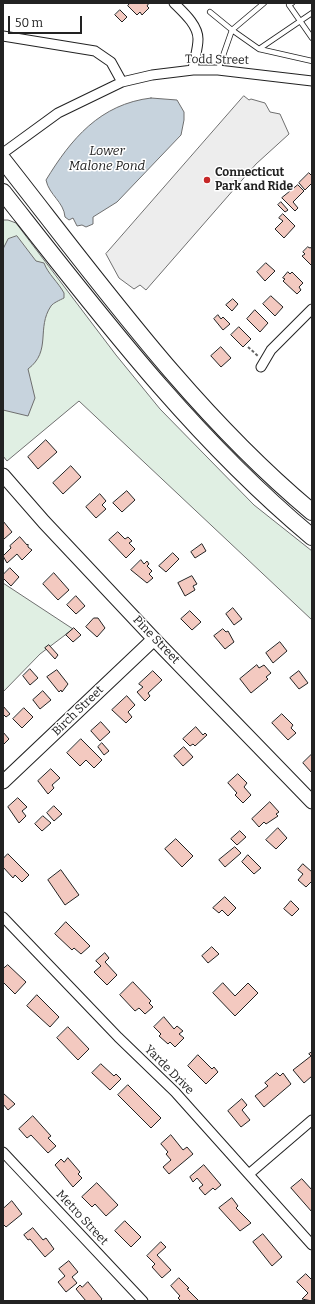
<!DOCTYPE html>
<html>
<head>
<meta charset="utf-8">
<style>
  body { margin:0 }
  #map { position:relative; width:315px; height:1304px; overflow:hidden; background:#fff; font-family:Bitter,serif }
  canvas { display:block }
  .frame { position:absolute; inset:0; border:4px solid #222; pointer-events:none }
  .scale { position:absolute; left:8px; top:16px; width:74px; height:18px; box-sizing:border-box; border:2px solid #222; border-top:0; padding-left:5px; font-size:12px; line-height:14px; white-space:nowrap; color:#222; -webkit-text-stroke:3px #fff; paint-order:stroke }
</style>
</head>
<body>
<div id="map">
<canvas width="315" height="1304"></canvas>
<div class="frame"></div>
<div class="scale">50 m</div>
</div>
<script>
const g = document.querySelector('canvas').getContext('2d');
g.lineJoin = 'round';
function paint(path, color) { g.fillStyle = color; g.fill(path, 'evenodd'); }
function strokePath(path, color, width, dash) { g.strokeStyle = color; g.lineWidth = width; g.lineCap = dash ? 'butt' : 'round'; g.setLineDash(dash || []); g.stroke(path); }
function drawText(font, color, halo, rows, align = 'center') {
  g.font = font + ' Bitter,serif'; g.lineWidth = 3; g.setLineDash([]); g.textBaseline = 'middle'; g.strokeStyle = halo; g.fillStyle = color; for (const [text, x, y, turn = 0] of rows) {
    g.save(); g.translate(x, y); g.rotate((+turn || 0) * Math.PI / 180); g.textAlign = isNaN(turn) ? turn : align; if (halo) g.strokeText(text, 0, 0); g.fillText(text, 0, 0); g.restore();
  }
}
const green = new Path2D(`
  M3 220H8L16 223 116 355 160 409 254 505 312 551V620L79 401 7 461 3 456Z
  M3 583 73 629 40 654 3 692Z`);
paint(green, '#e0efe3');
strokePath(green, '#6f6f6f', 1);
const parking = new Path2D(`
  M244 96 249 100 251 99 265 103 270 112 280 114 289 134 256 164 146 290 140 285 134 289 119 278 106 254Z`);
paint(parking, '#ededed');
strokePath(parking, '#6f6f6f', 1);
const water = new Path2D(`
  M151 98 177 100 184 112V120L181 135 117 202 93 217V224L86 227 82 225 77 226 73 218 69 220 65 217C64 202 49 195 46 180 71 139 100 104 151 98Z
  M17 236 36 261 44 263C48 274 58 282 64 293V298C60 300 53 303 51 306 36 328 52 351 28 369L35 398 28 416 3 410V249L8 239Z`);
paint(water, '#c7d3dd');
strokePath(water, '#6f6f6f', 1);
const building = new Path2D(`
  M130 3H149L147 6 149 8 142 15 140 12 137 15 128 6Z
  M120 10 127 17 122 22 115 15Z
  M309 173 312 176V183L305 190 299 183Z
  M298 185 304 191 293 202 298 208 295 211 282 198Z
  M281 202 288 210 285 212 278 205Z
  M283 214 295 226 284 238 275 229 283 221 279 218Z
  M308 247 310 248 312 247V266L302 256 305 254 303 252Z
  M266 263 275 271 265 281 257 272Z
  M288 272 290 274 292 272 303 283 299 287 301 290 297 294 283 281 285 279 283 278Z
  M271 296 283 307 275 316 263 304Z
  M233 299 238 304 232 311 226 305Z
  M255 310 268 323 260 332 247 319Z
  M218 315 221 319 223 317 230 324 223 330 214 319Z
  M239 327 251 339 243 347 231 335Z
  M221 347 231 358 221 367 211 356Z
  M46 440 57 452 38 469 28 457Z
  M71 466 81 477 63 494 53 483Z
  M127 491 135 500 122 512 113 503Z
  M100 494 106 501 102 505 106 509 96 518 86 507Z
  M3 521 12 532 4 539 3 538Z
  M118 532 125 539 128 537 132 541 129 543 135 549 126 558 109 540Z
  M20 537 27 545 28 544V547L32 550 22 560 17 554 7 563 3 556 11 548 10 546Z
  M202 544 206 551 195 558 191 552Z
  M173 553 179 559 166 572 159 566Z
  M141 560 144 564 147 561 149 564 147 566 152 571 149 574 153 578 147 583 131 570Z
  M10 568 19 577 11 586 3 578V575Z
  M54 573 69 590 58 600 43 584Z
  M192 576 197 584 193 586 195 590 185 596 178 583Z
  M76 596 85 606 76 614 67 605Z
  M233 608 242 619 234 625 226 614Z
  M190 611 201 622 192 630 181 619Z
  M94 618H98L105 628 97 637 86 627Z
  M74 628 81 635 73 642 66 635Z
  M223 629 226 632 228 631 234 642 225 649 214 636Z
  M280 642 287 651 273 663 266 653Z
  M49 645 58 655 55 659 45 648Z
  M257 665 259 668 264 665 271 673 266 677 268 679 251 693 240 679Z
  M30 669 38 678 30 685 23 676Z
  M57 670 68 684 62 692 61 690 59 692 47 677Z
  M153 671 162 680 148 693 150 696 145 701 137 692 143 687 139 684Z
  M299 671 308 683 299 689 290 678Z
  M43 691 51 700 40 709 33 700Z
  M127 696 135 705 128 712 132 717 126 723 112 710Z
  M3 706 10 714 6 717 3 714Z
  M24 708 33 717 22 728 13 719Z
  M282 714 293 725 291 728 296 733 288 740 272 723Z
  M101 722 110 732 100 741 91 731Z
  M196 727 203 735 205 733 207 735 195 746 193 744 190 746 183 739Z
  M3 732 9 739 3 745Z
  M81 739 102 760 94 768 86 760 80 766 67 753Z
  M102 743 109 751 104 755 98 747Z
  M184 747 193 757 183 766 174 756Z
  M312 754V771L311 772 303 763Z
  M51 769 60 778 52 785 54 788 48 794 38 781Z
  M238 774 247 783 244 787 251 795 243 803 235 795 237 793 228 783Z
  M18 798 27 807 22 811 26 816 19 823 8 807Z
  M270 802 279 812 276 814 278 816 266 824 264 822 259 827 252 819Z
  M54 806 62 814 54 821 47 813Z
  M43 816 51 823 42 831 35 824Z
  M278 828 287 838 276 849 266 840Z
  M240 831 246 837 237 845 231 839Z
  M176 839 193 856 182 867 165 849Z
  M235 847 241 853 225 867 219 860Z
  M8 854 29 875 22 882 15 875 13 878 3 867V859Z
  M248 855 261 868 254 874 242 862Z
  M303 864 312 872V881L306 887 298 880 303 874 298 870Z
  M61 870 79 895 65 905 48 880Z
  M225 897 236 908 228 916 222 910 219 913 213 908Z
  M291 901 299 909 292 916 284 909Z
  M66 922 90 946 81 954 74 948 72 950 55 934Z
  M212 947 219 954 208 963 202 956Z
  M105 953 109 958 105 962 117 975 107 985 94 972 101 966 96 961Z
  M8 965 26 982 15 994 3 982V969Z
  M133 982 151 1001 149 1003 153 1007 145 1014 139 1008 135 1011 120 995Z
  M223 983 235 996 248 983 258 993 235 1016 213 993Z
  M37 995 59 1017 50 1027 27 1006Z
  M164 1017 174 1029 177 1026 183 1031 179 1034 184 1038 175 1047 170 1042 168 1044 159 1036 161 1034 154 1027Z
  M68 1027 89 1049 78 1060 57 1038Z
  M312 1052V1076L304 1083 293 1070 311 1056 309 1054Z
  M198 1055 212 1069 214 1067 218 1072 206 1084 188 1066Z
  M101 1064 114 1076 116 1074 121 1079 110 1090 92 1073Z
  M277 1073 280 1076 283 1073 291 1084 264 1107 255 1096 268 1086 265 1083Z
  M128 1085 161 1118 151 1128 118 1095Z
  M3 1093 15 1104 8 1110 3 1104Z
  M242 1099 247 1105 242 1110 250 1120 241 1127 228 1111Z
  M33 1116 51 1136 48 1138 56 1146 48 1153 31 1135 27 1138 19 1129Z
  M171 1135 183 1150 187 1147 193 1154 169 1174 163 1167 171 1160 166 1154 168 1152 161 1144Z
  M68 1158 80 1172 78 1174 82 1178 73 1187 55 1165 61 1159 64 1162Z
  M204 1165 221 1185 215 1190 213 1188 205 1195 199 1188 203 1185 197 1178 193 1182 190 1177Z
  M302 1179 312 1190V1212L291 1188Z
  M97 1183 118 1205 106 1216 95 1204 92 1207 82 1197Z
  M232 1198 238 1206 236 1208 251 1223 240 1231 219 1208Z
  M12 1201 22 1214 6 1227 3 1224V1209Z
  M125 1221 141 1237 131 1247 115 1231Z
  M33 1228 43 1240 46 1238 54 1249 45 1257 30 1239 28 1240 24 1235Z
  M263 1234 282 1257 272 1266 253 1242Z
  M161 1242 166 1247 157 1255 171 1270 162 1278 152 1267 155 1264 147 1256Z
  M69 1261 78 1272 72 1277 77 1283 66 1292 58 1282 65 1276 59 1269Z
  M306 1274 312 1280V1301L302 1299 308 1293 297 1282Z
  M179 1278 189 1288 187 1289 199 1301H181L178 1298 180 1296 171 1286Z
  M88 1282 102 1299 100 1301H86L76 1289 80 1285 82 1287Z`);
paint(building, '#f3c9c0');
strokePath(building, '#222', 1);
const lane = new Path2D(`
  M292 3 289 5 312 38
  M210 12 232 30 264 3
  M259 49 312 13
  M218 70 232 30 259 49 312 61`);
const street = new Path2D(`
  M174 3C183 12 198 25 198 39 198 49 194 60 193 70
  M3 36 95 51 111 62 122 82
  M3 153 58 113 122 82 152 75 193 70H218L312 81
  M261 367 271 350 312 309
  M3 917 118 1037 175 1092 312 1245
  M3 1152 143 1301
  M249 1174 312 1120`);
const secondary = new Path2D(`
  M3 475 44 522 154 639 312 802
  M3 782 154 639`);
const highway = new Path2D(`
  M3 160C99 282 192 412 312 512
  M3 192C99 314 192 437 312 537`);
strokePath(lane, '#222', 6);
strokePath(street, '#222', 11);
strokePath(secondary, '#222', 15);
strokePath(highway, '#222', 18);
strokePath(new Path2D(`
  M248 347 258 356`), '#646464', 2, [3, 2]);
strokePath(lane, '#fff', 4.5);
strokePath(street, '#fff', 9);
strokePath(secondary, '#fff', 13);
strokePath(highway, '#fff', 16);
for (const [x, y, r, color] of [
  [207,180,4,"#c62828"]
]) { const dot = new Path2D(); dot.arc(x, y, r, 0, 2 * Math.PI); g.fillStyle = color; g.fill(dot); strokePath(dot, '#fff', 1.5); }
drawText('12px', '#222', '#fff', [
  ["Todd Street",217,60,1],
  ["Pine Street",156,640,46],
  ["Birch Street",78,711,-44],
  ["Yarde Drive",169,1070,45],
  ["Metro Street",82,1218,47]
]);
drawText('bold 12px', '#222', '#fff', [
  ["Connecticut",215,173],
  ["Park and Ride",215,187]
], 'left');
drawText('italic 13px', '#222', '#fff', [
  ["Lower",107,151],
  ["Malone Pond",107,166]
]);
</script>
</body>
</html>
